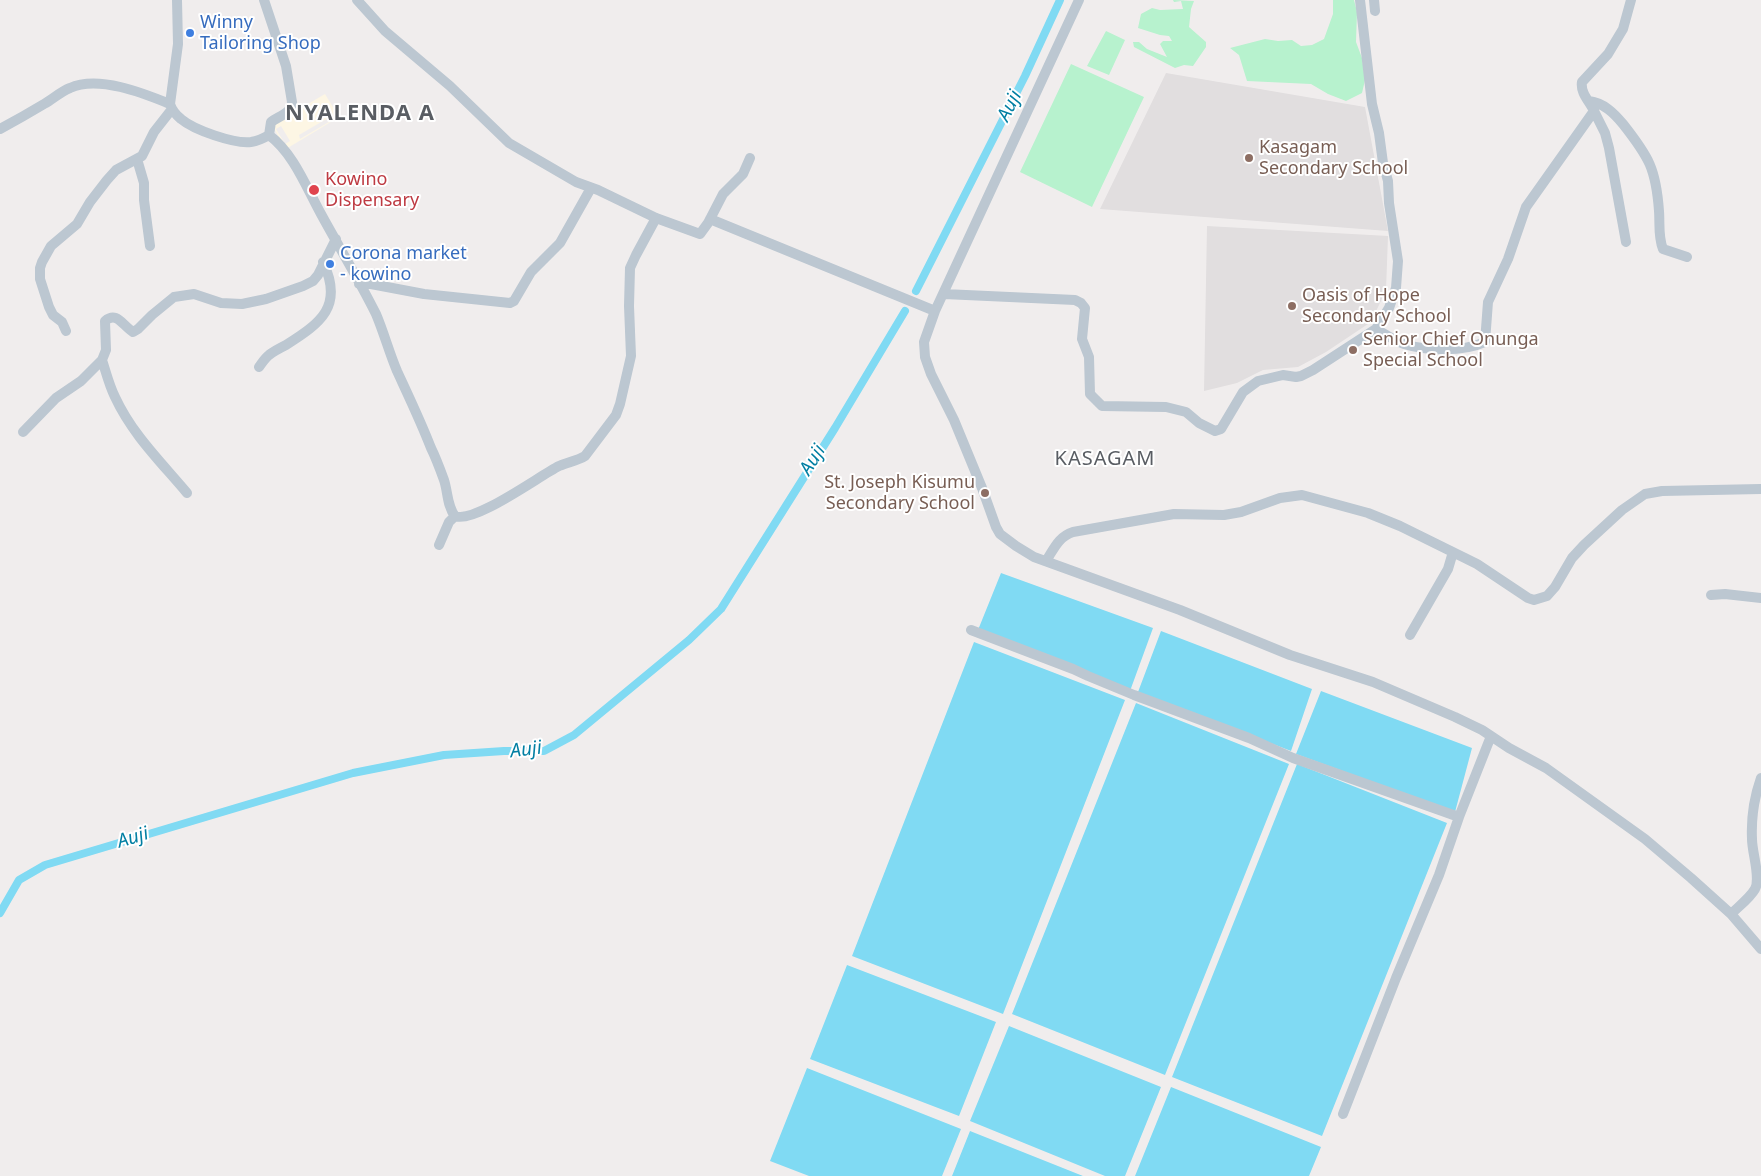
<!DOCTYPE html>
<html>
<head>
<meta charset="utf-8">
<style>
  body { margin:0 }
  canvas { display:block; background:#f0eded }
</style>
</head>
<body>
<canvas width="1761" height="1176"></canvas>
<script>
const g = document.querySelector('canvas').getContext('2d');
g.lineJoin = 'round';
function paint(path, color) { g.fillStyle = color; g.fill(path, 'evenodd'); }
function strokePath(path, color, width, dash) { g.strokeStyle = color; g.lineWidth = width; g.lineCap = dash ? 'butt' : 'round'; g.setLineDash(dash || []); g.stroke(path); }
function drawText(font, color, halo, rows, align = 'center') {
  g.font = font + ' "Noto Sans",sans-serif'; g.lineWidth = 4; g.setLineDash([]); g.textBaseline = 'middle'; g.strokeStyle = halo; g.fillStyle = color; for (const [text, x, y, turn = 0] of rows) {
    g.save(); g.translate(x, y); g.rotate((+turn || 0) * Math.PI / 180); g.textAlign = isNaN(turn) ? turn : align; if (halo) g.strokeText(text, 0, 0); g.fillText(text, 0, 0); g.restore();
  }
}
paint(new Path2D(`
  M325 94 339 117 286 149 272 125ZM328 118 329 122 300 139 299 135ZM281 126 290 141 285 144 276 129Z`), '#fdf6e4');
paint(new Path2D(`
  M1166 73 1365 107 1388 231 1100 209Z
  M1207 226 1388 236 1386 290 1371 322 1326 352 1298 367 1263 370 1237 383 1204 391Z`), '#e1dedf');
paint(new Path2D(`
  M1173 0 1194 1 1191 9 1189 27 1206 42V47L1193 66 1184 65 1175 68 1134 47 1133 42H1139L1147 49 1167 57 1160 44 1163 41H1172L1169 36 1160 35 1138 28 1141 14 1152 8 1160 10 1183 9 1181 1 1174 2Z
  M1333 0H1354L1357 12 1356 42 1362 58 1365 80 1362 93 1346 101 1328 94 1311 84 1247 81 1239 55 1230 48 1265 39 1278 41 1292 40 1301 46 1312 45 1324 39 1333 14Z
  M1106 31 1125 40 1109 75 1087 66Z
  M1071 64 1144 97 1092 207 1020 172Z`), '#b7f2ce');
paint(new Path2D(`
  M1001 573 1153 628 1130 691 978 630Z
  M1161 631 1312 689 1291 751 1138 692Z
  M974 642 1125 700 1003 1014 852 956Z
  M1321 691 1472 748 1455 812 1296 754Z
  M1136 703 1289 764 1165 1075 1012 1014Z
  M1297 764 1447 823 1322 1136 1172 1077Z
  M847 965 996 1022 959 1116 810 1059Z
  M1009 1026 1161 1087 1125 1176H1105L970 1121Z
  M807 1068 961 1129 942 1176H809L770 1161Z
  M1171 1087 1321 1147 1309 1176H1135Z
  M970 1131 1083 1176H952Z`), '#80daf3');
strokePath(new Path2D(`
  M916 291 1025 76 1060 0
  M0 913 19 880 45 865 353 773 444 755 504 751H544L574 735 689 640 721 609 835 428 905 311`), '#80daf3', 8);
strokePath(new Path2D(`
  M177 0 178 44 170 104C172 110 176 115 181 119 194 130 234 144 251 142 258 141 264 138 269 135
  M264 0 286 66 292 102C292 113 279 116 271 122L269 135C294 154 306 187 321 214 339 247 359 280 376 314 384 333 389 352 397 371 409 397 421 422 431 448 436 458 440 469 444 480 448 492 447 506 455 516 474 524 539 476 559 466 568 462 577 461 585 456L616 415 620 404 631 356 629 306 630 268 636 255 656 218
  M357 0 385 31 450 86 509 143 576 182 598 190 656 218 700 234 708 223 723 194 743 174 750 158
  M1079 0 935 311 924 342 925 357 931 374 954 420 982 488 996 527 1000 534 1016 546 1034 557 1180 610 1290 655 1373 682 1455 717 1482 730 1509 748 1546 768 1645 839 1691 878 1731 914 1761 949
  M1374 0 1375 11
  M1589 101C1604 103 1614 113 1623 124 1649 157 1656 169 1659 211 1660 224 1658 237 1663 249L1687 257
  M1594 111 1605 133 1609 148 1626 242
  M0 129C15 121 29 113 44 104 53 99 60 92 70 88 98 75 143 93 170 104
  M137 159 144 183V200L150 246
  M710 219 935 311
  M359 284H371L424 294 510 303 514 301 531 272 560 243 591 188
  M944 294 1075 300 1081 303 1085 308 1082 339 1089 357 1090 394 1102 406 1166 407 1186 412 1199 423 1215 431 1221 429 1243 392 1258 381 1283 375 1296 377 1301 376 1313 370 1376 329 1389 308 1396 288 1398 261 1389 203 1388 181 1383 163 1379 133 1372 104 1360 0
  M1376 329C1385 334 1395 341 1404 344 1427 351 1463 352 1485 342L1488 302 1508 259 1526 207 1594 111C1590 102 1580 93 1582 82L1608 54 1623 29 1631 0
  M66 331 62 322 53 315 49 307 40 279V268L42 262 51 246 77 224 90 202 107 180 116 170 142 156 154 132 172 109
  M102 360C106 372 109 385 115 397 132 434 161 462 187 493
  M259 367C262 363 265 358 269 355 274 351 280 348 286 345 321 323 344 306 323 262
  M23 432 56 398 81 381 102 360 106 350 105 321C117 311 122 325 133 332L138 329 152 315 174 297 194 294 221 303 242 304 266 299 303 286 313 281 318 275 336 239
  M439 545 449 522 455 516
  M1046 561C1054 549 1058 537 1073 532L1174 514 1224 515 1241 512 1280 498 1302 495 1368 513 1400 526 1477 564 1528 598 1534 600 1547 596 1555 587 1572 558 1584 545 1622 510 1645 494 1662 491 1761 489
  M1711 595 1725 594 1761 598
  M971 630 1073 669 1088 676 1134 695 1249 738 1293 758 1459 817
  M1410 635 1448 569 1453 552
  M1731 914C1738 907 1750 898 1755 889 1761 878 1752 853 1752 839 1751 818 1754 798 1761 778
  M1343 1114 1396 978 1439 875 1459 817 1491 736`), '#bcc7d1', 10);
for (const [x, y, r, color] of [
  [190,33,5,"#3f7fe0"],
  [1249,158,5,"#8d6e63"],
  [314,190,6,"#e0444e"],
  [330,264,5,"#3f7fe0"],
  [1292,306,5,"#8d6e63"],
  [1353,350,5,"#8d6e63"],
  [985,493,5,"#8d6e63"]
]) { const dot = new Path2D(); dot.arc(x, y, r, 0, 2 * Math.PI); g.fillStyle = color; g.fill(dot); strokePath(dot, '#fff', 2); }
drawText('18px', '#366cbe', '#fff', [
  ["Winny",200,23],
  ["Tailoring Shop",200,44],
  ["Corona market",340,254],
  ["- kowino",340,275]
], 'left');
drawText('18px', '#785e54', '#fff', [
  ["Kasagam",1259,148],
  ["Secondary School",1259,169],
  ["Oasis of Hope",1302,296],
  ["Secondary School",1302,317],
  ["Senior Chief Onunga",1363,340],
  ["Special School",1363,361],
  ["St. Joseph Kisumu",975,483,"right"],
  ["Secondary School",975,504,"right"]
], 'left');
drawText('18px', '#be3a42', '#fff', [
  ["Kowino",325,180],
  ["Dispensary",325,201]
], 'left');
drawText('italic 19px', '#027fa3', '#fff', [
  ["Auji",1010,106,-63],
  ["Auji",813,460,-58],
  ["Auji",526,750,-7],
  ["Auji",133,838,-17]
]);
g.letterSpacing = '1px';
drawText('20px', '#595d63', '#fff', [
  ["KASAGAM",1105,459]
]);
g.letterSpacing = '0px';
g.letterSpacing = '1px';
drawText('bold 22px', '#595d63', '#fff', [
  ["NYALENDA A",360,114]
]);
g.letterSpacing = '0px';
</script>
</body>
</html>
